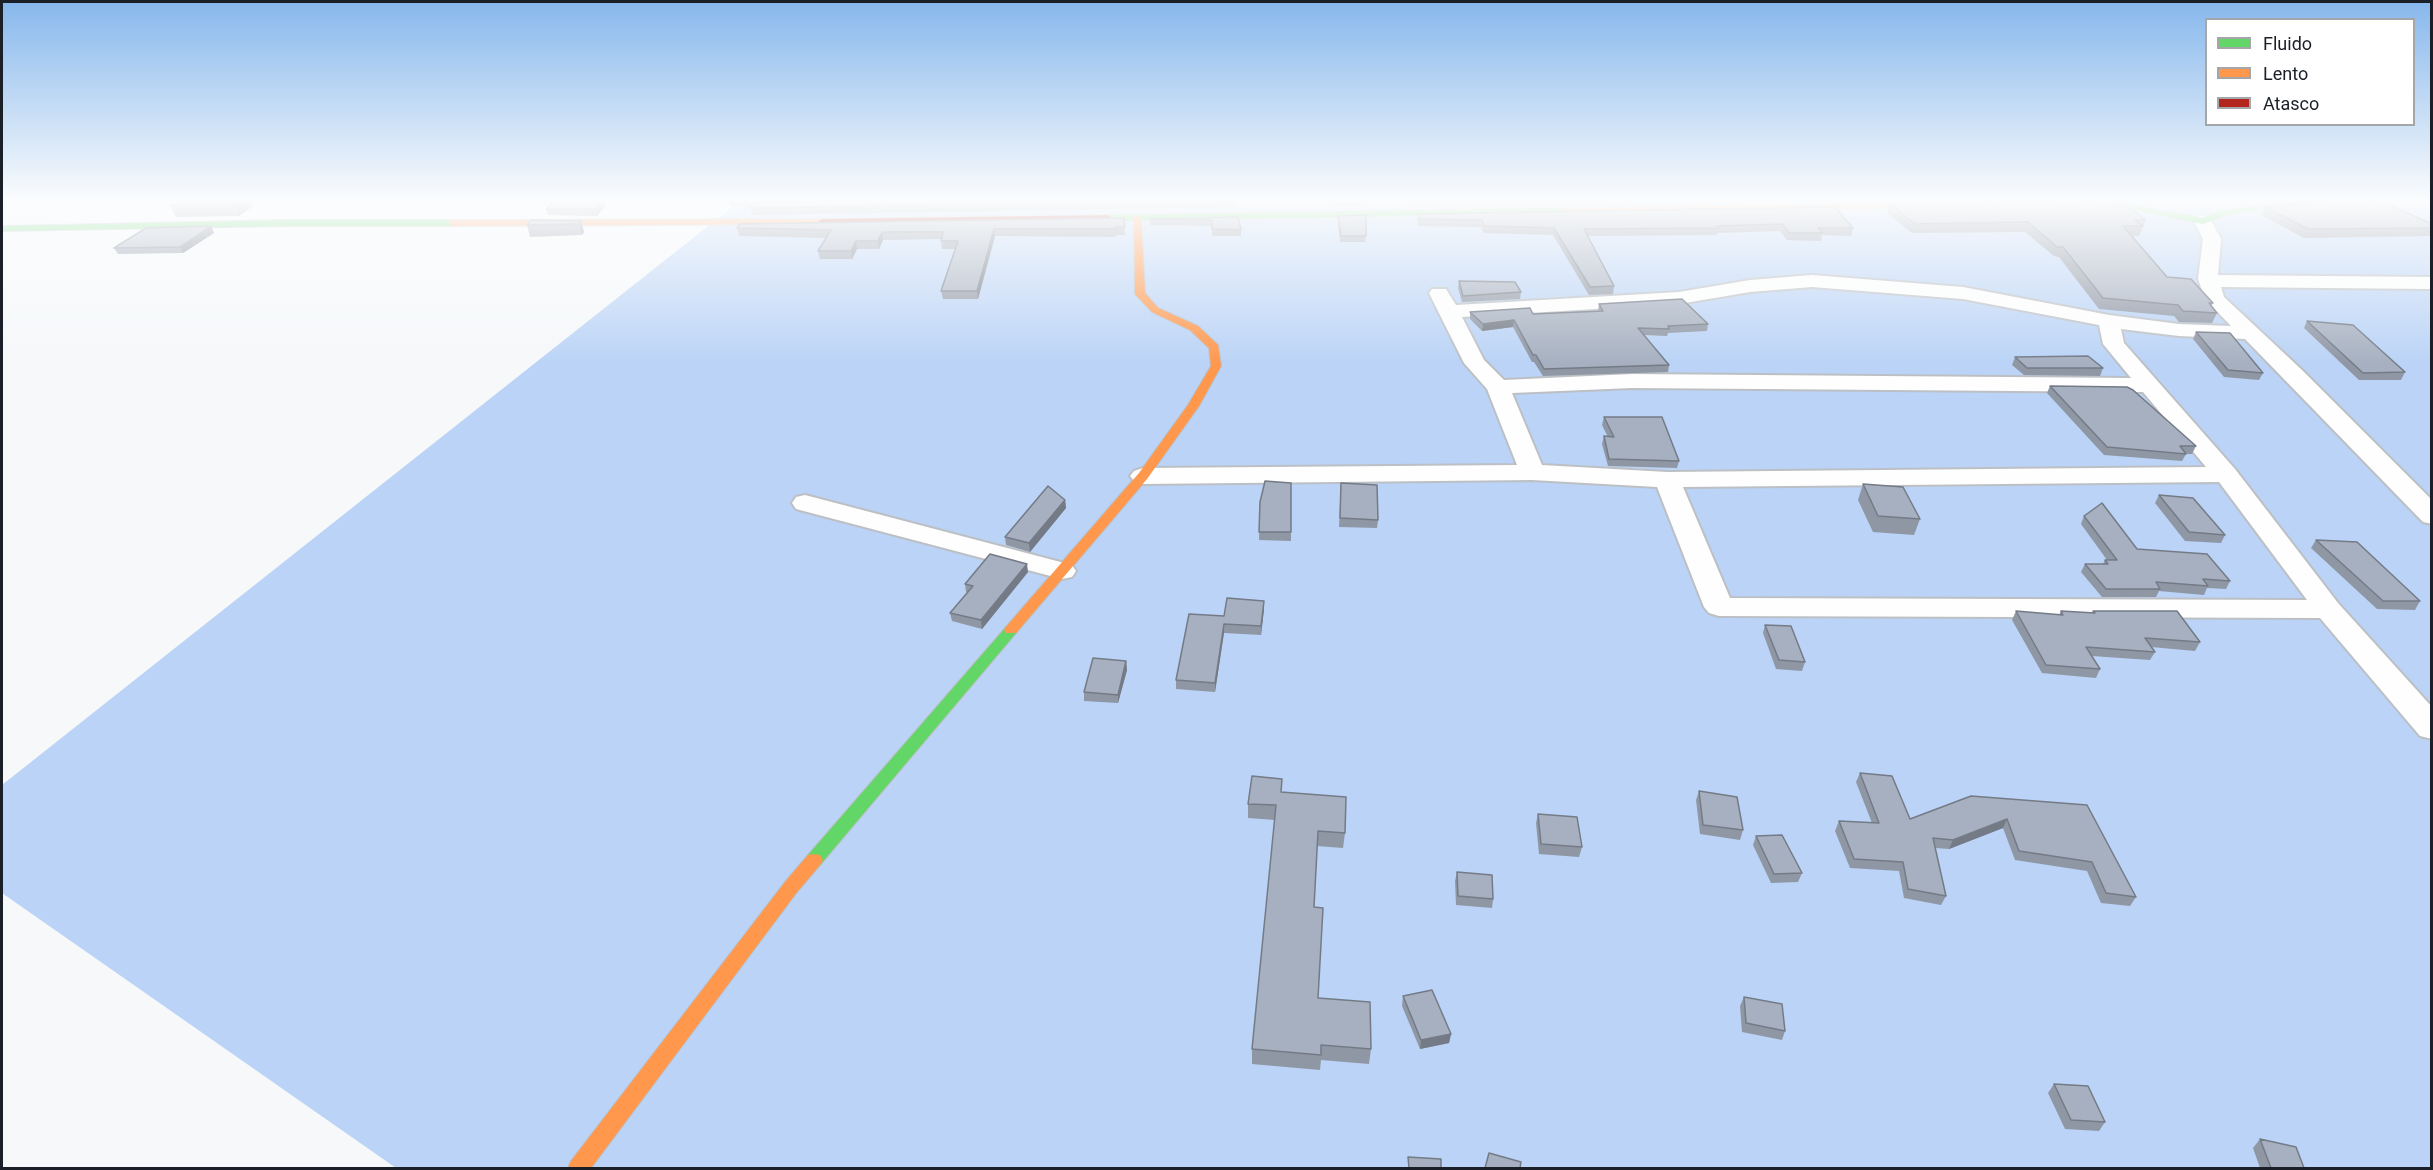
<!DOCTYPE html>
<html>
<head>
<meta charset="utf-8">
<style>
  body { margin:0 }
  #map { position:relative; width:2433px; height:1170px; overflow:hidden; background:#f6f8fa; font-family:Roboto,sans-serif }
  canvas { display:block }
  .frame { position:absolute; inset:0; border:3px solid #1b2028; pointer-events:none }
  .legend { position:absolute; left:2205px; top:18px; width:210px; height:108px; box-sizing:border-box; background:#fff; border:2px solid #a4a6a9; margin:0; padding:8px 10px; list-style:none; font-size:18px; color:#1b2028 }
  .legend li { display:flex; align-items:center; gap:12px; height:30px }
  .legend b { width:30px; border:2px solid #a4a6a9 }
</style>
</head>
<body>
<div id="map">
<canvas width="2433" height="1170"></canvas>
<div class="frame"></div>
<ul class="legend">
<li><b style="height:8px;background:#63d668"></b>Fluido</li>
<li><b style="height:8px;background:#ff974d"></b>Lento</li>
<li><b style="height:8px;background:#b3261e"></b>Atasco</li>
</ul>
</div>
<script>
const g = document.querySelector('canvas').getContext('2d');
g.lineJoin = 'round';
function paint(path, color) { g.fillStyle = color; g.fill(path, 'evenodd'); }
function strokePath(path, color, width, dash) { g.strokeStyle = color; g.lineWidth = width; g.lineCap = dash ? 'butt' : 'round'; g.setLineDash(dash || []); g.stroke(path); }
paint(new Path2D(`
  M741 200H2431V1168H396L2 893V785Z`), '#bad3f6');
const street = new Path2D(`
  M2203 216 2209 217 2221 239 2218 275 2432 277V289L2221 287 2224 297 2302 370 2432 500V524L2423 522 2245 339 2179 336 2121 329 2124 343 2235 469 2338 603 2432 707V739L2420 736 2320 618 1719 616 1709 613 1704 607 1657 487 1532 480 1143 484 1134 481 1130 476 1134 471 1143 468 1517 465 1487 389 1464 363 1429 293 1432 289H1446L1456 305 1679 292 1750 280 1812 275 1963 287 2109 315 2179 324 2231 326 2205 299 2198 279 2203 239 2194 221 2197 217ZM1812 287 1963 299 2099 325 2103 344 2131 378 1632 374 1504 380 1484 360 1462 317 1679 304 1750 292ZM1632 388 2143 392 2206 467 1667 472 1542 465 1512 393ZM2219 482 2307 600 1730 598 1683 487Z
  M805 495 1072 565 1076 571 1072 577 1062 579 796 509 792 503 796 497Z`);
const fast = new Path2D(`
  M2308 200H2340L2336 202 2260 209 2226 215 2203 224 2122 207 2082 205 2078 203 2082 201 2122 203 2202 218 2224 210Z
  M1566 208 1570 211 1569 213 1108 221 1104 218 1108 215Z
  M286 220H452L456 223 452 226H286L2 231V226Z
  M1011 626 1018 630 1016 633 820 865 814 866 808 865 805 860 808 855 1006 627Z`);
const slow = new Path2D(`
  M1935 203 1939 205 1938 207 1566 214 1562 211 1566 208Z
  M1134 215 1141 217 1145 293 1158 308 1198 326 1218 345 1221 366 1199 406 1147 479 1016 633H1006L1004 630 1006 627 1139 473 1188 405 1211 366 1209 348 1190 330 1152 312 1135 294Z
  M822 219 825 220V224L452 226 448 223 452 220Z
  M814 854 820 855 823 860 820 865 797 892 591 1168H568L571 1161 785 882 808 855Z`);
const jam = new Path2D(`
  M1108 215 1112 218 1111 220 822 225 818 222 822 219Z`);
strokePath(street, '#bcc0c5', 4);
strokePath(fast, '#bcc0c5', 2);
strokePath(slow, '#bcc0c5', 2);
strokePath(jam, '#bcc0c5', 2);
paint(street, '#fefefe');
paint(fast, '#63d668');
paint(slow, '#ff974d');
paint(jam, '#b3261e');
paint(new Path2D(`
  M178 200H250L253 206 239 216 176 217 170 205Z
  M728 200H1234V207L752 215 751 208 752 207 730 206Z
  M1334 200H1364V205H1335Z
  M1413 200H1669L1414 204Z
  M1890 204 2146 220 2139 236H2132L2167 277 2213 303 2211 306 2217 313 2212 323 2179 322 2174 316 2099 309 2059 257 2054 256 2025 232 1912 233 1887 213Z
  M606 205 597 216 548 215 546 209Z
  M1835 207 1853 228 1851 236 1822 235 1821 241 1787 240 1780 231 1717 233V235L1588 236 1614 286 1613 294 1589 295 1553 235 1484 233 1481 227 1418 226 1417 221 1418 214Z
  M2265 207 2432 224V236L2304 238 2261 215Z
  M1338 216 1366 236 1365 242H1340L1338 222Z
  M1238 217 1241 230V236H1212V226L1150 225V219Z
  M1124 218 1125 235H1116V237L995 236 978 299H943L941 291 955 249H942L941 239 883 240 879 249H857L852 259H820L818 251 827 238 739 236 737 228Z
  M581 221 584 232 582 235 530 237 527 225Z
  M211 226 214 233 183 253 118 254 114 248Z
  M1459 281 1521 292 1520 299 1462 302 1458 288Z
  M1599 304 1708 324 1707 331 1668 333 1667 336 1644 335 1669 365 1668 372 1543 376 1534 362H1532L1513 327 1482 331 1470 319V312L1533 314 1598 311Z
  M2307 321 2405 372 2401 380H2359L2304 328Z
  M2196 332 2263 373 2259 380 2224 377 2193 339Z
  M2015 357 2103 368 2100 376 2024 375 2012 365Z
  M2050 386 2196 446 2192 454H2186L2182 461 2104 455 2047 393Z
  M1604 417 1679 461 1677 468 1608 466 1602 444 1604 436 1608 437 1602 425Z
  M1291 483V541L1259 540 1260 502Z
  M1341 483 1378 520 1377 528 1339 527Z
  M1863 484 1920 519 1914 535 1873 532 1858 500Z
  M2159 495 2225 535 2221 543 2185 541 2155 503Z
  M1065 500 1066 508 1030 552 1006 545 1005 537Z
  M2084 516 2137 549 2230 581 2226 589 2207 588 2204 595 2159 591 2156 597H2102L2081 572 2085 564H2103L2105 560H2107L2081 524Z
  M2316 540 2420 601 2415 610 2377 609 2311 548Z
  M1028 572 982 629 952 621 950 613 968 593 966 592 965 584Z
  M1264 609 1261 635 1224 633 1215 692 1176 689V680L1224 616Z
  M2016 611 2059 615 2061 611 2092 613 2093 611 2200 642 2195 651 2151 647 2155 652 2150 660 2092 656 2100 669 2096 678 2042 673 2012 620Z
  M1765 625 1805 662 1802 671 1776 669 1763 633Z
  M1126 661 1127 670 1118 703 1084 701V692Z
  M1860 773 1910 819 2087 805 2136 897 2130 906 2101 903 2087 871 2015 860 2003 828 1949 849 1935 848 1946 896 1941 905 1904 898 1899 871 1850 868 1835 831 1839 821 1872 823 1856 782Z
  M1699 791 1743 830 1740 840 1700 834 1696 800Z
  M1282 792 1345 833 1343 848 1317 846 1314 907 1318 998 1371 1049 1369 1064 1321 1060 1320 1070 1252 1064V1049L1275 820 1248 818V804Z
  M1538 814 1582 847 1579 857 1539 854 1536 823Z
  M1756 836 1802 873 1798 882 1771 883 1753 845Z
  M1457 872 1493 899 1492 908 1456 905 1455 881Z
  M1403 996 1451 1034 1449 1043 1420 1049 1402 1006Z
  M1744 997 1785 1031 1782 1040 1742 1032 1740 1006Z
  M2054 1084 2105 1122 2099 1131 2065 1129 2048 1093Z
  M2260 1139 2304 1168H2260L2253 1148Z`), '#8f97a5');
paint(new Path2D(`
  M238 200H250L253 206 239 216 233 203Z
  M603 200H605L606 205 597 216 596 209Z
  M581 221 584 232 582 235 579 224Z
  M211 226 214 233 183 253 180 247Z
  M994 229 995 236 978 299 977 291Z
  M882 232 883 240 879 249 878 241Z
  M856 241 857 249 852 259 851 251Z
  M1514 320 1513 327 1482 331 1483 324Z
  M1065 500 1066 508 1030 552 1029 543Z
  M1027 564 1028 572 982 629 981 620Z
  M1264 601V609L1261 635V626Z
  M1224 624V633L1215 692V683Z
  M1126 661 1127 670 1118 703V695Z
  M2007 819 2003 828 1949 849 1953 840Z
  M1451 1034 1449 1043 1420 1049 1421 1040Z`), '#747b86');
const building = new Path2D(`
  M178 200H238L233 203 170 205Z
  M554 200H603L596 209H546Z
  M728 200H1234V201L751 208 755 201Z
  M2339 200H2365L2369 202 2380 201 2432 224V228L2308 229 2265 207Z
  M2074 201 2124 204 2146 220H2135L2143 226H2123L2167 277 2191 279 2213 303H2209L2217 313 2183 311 2178 305 2103 298 2063 247H2057L2028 222 1915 224 1890 204Z
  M1835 207 1853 228H1818L1823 233H1789L1782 224 1716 226 1719 228 1584 229 1614 286 1590 287 1554 228 1484 226 1482 220 1419 219 1418 214Z
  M1366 215V236H1341L1338 216Z
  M1238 217 1241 230 1212 229V220L1150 219Z
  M1124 218 1125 227H1116V229H994L977 291H941L958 241H941L943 232H882L878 241H856L851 251H818L831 230 737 228 740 224Z
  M531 220 581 221 579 224 527 225Z
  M211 226 180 247 114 248 146 228Z
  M1459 281 1515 282 1521 292 1463 296Z
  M1682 299 1708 324 1668 326 1669 329 1638 328 1669 365 1544 369 1536 355H1533L1514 320 1483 324 1470 312 1530 308 1533 314 1603 311 1599 304Z
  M2307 321 2353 325 2405 372 2363 373Z
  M2196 332 2230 333 2263 373 2228 370Z
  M2088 356 2103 368H2027L2015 357Z
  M2050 386 2127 387 2133 390 2196 446H2180L2186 454 2107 447Z
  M1604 417H1662L1679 461 1609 459 1604 436 1614 437Z
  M1265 481 1291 483V532H1259L1260 502Z
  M1341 483 1377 485 1378 520 1340 518Z
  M1863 484 1903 487 1920 519 1878 516Z
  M1048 486 1065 500 1029 543 1005 537Z
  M2159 495 2193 498 2225 535 2189 532Z
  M2102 503 2137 549 2207 554 2230 581 2203 579 2208 586 2156 582 2160 589H2106L2085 564H2108L2105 560H2117L2084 516Z
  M2316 540 2357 542 2420 601H2383Z
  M990 554 1027 564 981 620 950 613 973 586 965 584Z
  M1227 598 1264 601 1261 626 1224 624 1215 683 1176 680 1189 614 1224 616Z
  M2016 611 2063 615 2061 611 2095 613 2093 611H2177L2200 642 2145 638 2155 652 2086 647 2100 669 2046 665Z
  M1765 625 1791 626 1805 662 1779 660Z
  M1093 658 1126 661 1118 695 1084 692Z
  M1860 773 1892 776 1910 819 1971 796 2087 805 2136 897 2106 893 2092 862 2019 851 2007 819 1953 840 1933 838 1946 896 1908 889 1903 862 1854 859 1839 821 1879 823Z
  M1252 776 1282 779 1281 792 1346 797 1345 833 1318 831 1314 907 1323 908 1318 998 1370 1002 1371 1049 1321 1045V1055L1252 1049 1276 805 1248 804Z
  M1699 791 1737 797 1743 830 1703 825Z
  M1538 814 1577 817 1582 847 1541 844Z
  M1782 835 1802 873 1774 874 1756 836Z
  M1457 872 1492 875 1493 899 1458 896Z
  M1432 990 1451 1034 1421 1040 1403 996Z
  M1744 997 1782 1004 1785 1031 1746 1023Z
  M2054 1084 2088 1086 2105 1122 2071 1120Z
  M2260 1139 2296 1147 2304 1168H2271Z
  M1489 1153 1521 1162 1520 1168H1485Z
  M1408 1157 1441 1159V1168H1409Z`);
paint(building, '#a6b0c0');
strokePath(building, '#747b86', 1.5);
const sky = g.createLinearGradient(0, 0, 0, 364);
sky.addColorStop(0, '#86b7ec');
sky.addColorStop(0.55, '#fbfcfd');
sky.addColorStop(1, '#fbfcfd00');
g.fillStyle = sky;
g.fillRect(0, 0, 2433, 364);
</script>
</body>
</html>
